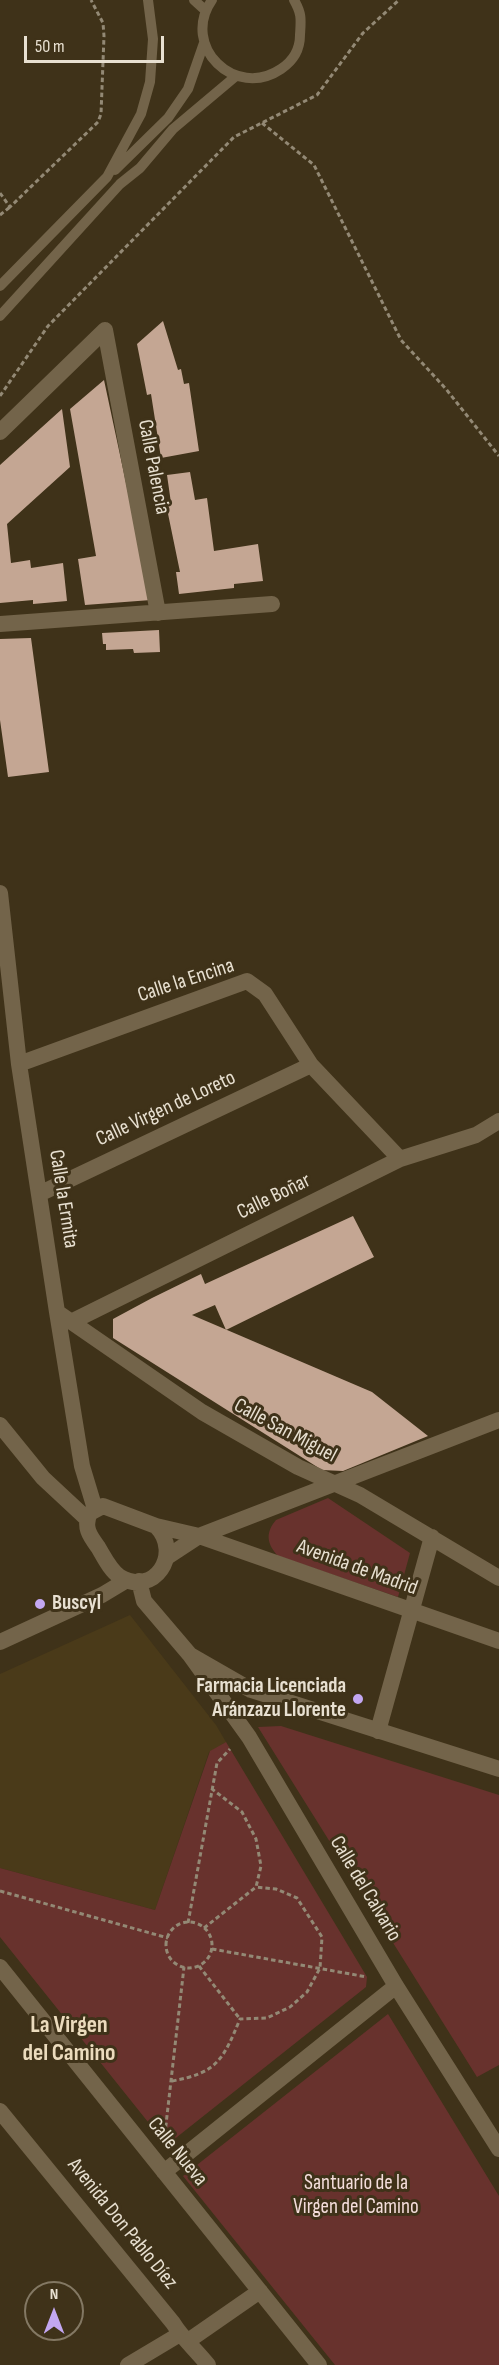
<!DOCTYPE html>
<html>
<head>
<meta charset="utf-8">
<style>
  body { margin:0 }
  #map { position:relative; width:499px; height:2365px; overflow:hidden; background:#3f3219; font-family:"Sofia Sans Condensed",sans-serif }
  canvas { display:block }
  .north { position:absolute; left:24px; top:2281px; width:60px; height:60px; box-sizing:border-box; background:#3f3219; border:2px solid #837863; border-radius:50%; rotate:0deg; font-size:16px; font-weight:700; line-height:24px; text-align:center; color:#e8e0d1 }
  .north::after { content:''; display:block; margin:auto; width:21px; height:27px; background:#c3a7f2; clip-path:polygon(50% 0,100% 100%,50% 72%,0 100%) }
  .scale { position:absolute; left:24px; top:36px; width:140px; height:27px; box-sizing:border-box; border:3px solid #e8e0d1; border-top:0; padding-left:8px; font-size:18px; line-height:21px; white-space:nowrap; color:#e8e0d1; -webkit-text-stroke:4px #3f3219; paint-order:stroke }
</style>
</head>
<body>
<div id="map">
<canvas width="499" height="2365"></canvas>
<div class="north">N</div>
<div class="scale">50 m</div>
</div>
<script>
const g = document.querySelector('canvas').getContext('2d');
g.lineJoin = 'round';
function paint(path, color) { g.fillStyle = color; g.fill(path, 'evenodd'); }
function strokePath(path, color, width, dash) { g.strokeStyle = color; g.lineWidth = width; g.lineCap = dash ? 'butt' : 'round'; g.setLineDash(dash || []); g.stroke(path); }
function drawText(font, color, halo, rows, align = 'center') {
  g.font = font + ' "Sofia Sans Condensed",sans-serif'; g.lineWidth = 6; g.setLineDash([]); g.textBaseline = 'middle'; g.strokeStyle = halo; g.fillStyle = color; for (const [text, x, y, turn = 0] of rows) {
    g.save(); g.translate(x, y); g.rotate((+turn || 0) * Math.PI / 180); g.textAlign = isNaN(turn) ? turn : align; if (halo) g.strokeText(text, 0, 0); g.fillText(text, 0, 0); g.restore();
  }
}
paint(new Path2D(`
  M130 1615 216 1725 226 1742 209 1752 155 1910 0 1868V1674Z`), '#4a3a19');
paint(new Path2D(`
  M328 1498 410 1553 398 1597 278 1556C267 1544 265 1533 276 1520Z
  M281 1726 499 1795V2065L477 2077 258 1727Z
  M226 1742 367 1977 366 1987 172 2141 164 2142 0 1937V1868L155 1910 210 1751Z
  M388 2014 499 2196V2365H335L183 2176Z`), '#68322d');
paint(new Path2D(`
  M163 321 178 370 181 369 184 384 189 383 199 451 161 458 151 394 147 395 137 344Z
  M104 380 151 600 85 605 78 559 96 556 70 409Z
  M62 409 70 467 7 524 11 563 30 560 31 568 63 563 67 601 33 604V600L0 603V465Z
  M190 472 195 500 207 498 214 551 258 544 263 581 234 584V588L179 594 176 572H180L166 504 171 503 167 475Z
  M159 630 160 652 134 653 133 649 106 650V644H103L102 633Z
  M31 638 49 772 8 777 0 720V639Z
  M353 1216 374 1257 226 1330 215 1305 192 1315 372 1392 428 1436 343 1471 322 1470 113 1338V1319L152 1298 201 1274 205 1284Z`), '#c4a693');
strokePath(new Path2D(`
  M262 123 314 165 401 340 446 389 499 456
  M0 193 10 207 98 122 101 114 104 36 103 23 91 0
  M0 215 10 207
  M0 396 48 326 234 137 317 95 363 33 399 0
  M0 1891 168 1938
  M166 1945a23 23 0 1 1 46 0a23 23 0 1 1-46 0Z
  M188 1923 217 1763 230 1749
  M204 1928 256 1887 261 1866 256 1839 242 1812 212 1789
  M212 1949 367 1977
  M199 1966 240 2019
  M172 2081C217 2073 223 2060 240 2019L267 2018 290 2007 307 1992 320 1968 322 1937 297 1898 276 1889 256 1887
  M164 2142 184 1967`), '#938975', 3, [4.5, 3]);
strokePath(new Path2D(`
  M194 0 205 10
  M212 0C180 46 235 100 281 69 293 61 300 50 300 35 301 19 302 14 294 0
  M115 170 168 118 188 89 204 43
  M0 286 107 177 141 114 150 82 153 39 148 0
  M0 316 120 184 140 168 173 129 236 76`), '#73644a', 10);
strokePath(new Path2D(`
  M105 330 158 613
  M0 432 105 330
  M0 624 272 604
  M0 893 19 1064 57 1312 82 1466 95 1509
  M19 1064 247 981 265 994 311 1065 400 1159
  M39 1194 311 1065
  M57 1312 202 1412 298 1467 360 1495 499 1578
  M73 1321 400 1159 476 1135 499 1121
  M0 1425 43 1478 87 1519
  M103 1506 156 1526C183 1554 154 1597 120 1577 110 1570 104 1557 98 1547 90 1536 83 1527 90 1513Z
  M156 1526 199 1536 499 1641
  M167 1557 199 1536 499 1420
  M139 1581 144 1601 190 1655 251 1690 499 1769
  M0 1642 102 1595 127 1580
  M190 1655 249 1737 396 1986 499 2149
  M378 1731 432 1537
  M0 1967 319 2365
  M0 2111 173 2323C182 2338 197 2351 208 2365
  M164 2172 396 1986
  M188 2341 260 2291
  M128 2365 180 2334`), '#73644a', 16);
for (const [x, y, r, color] of [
  [40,1604,6,"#c3a7f2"],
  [358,1699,6,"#c3a7f2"]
]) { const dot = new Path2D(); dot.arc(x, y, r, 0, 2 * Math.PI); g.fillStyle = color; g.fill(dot); strokePath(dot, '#3f3219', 2); }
drawText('21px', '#e8e0d1', '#3f3219', [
  ["Calle Palencia",153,467,79],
  ["Calle la Encina",186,981,-18],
  ["Calle Virgen de Loreto",166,1109,-25],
  ["Calle Boñar",274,1197,-26],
  ["Calle la Ermita",63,1199,81],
  ["Calle San Miguel",285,1431,28],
  ["Avenida de Madrid",357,1568,20],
  ["Calle del Calvario",365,1889,59],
  ["Calle Nueva",177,2152,51],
  ["Avenida Don Pablo Díez",122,2224,51]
]);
drawText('bold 21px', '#e8e0d1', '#3f3219', [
  ["Buscyl",52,1604],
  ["Farmacia Licenciada",346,1687,"right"],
  ["Aránzazu Llorente",346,1711,"right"]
], 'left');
drawText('21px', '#f4dddb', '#3f3219', [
  ["Santuario de la",356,2184],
  ["Virgen del Camino",356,2208]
]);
drawText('bold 24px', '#ebdbbd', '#3f3219', [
  ["La Virgen",69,2026],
  ["del Camino",69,2054]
]);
</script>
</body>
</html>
